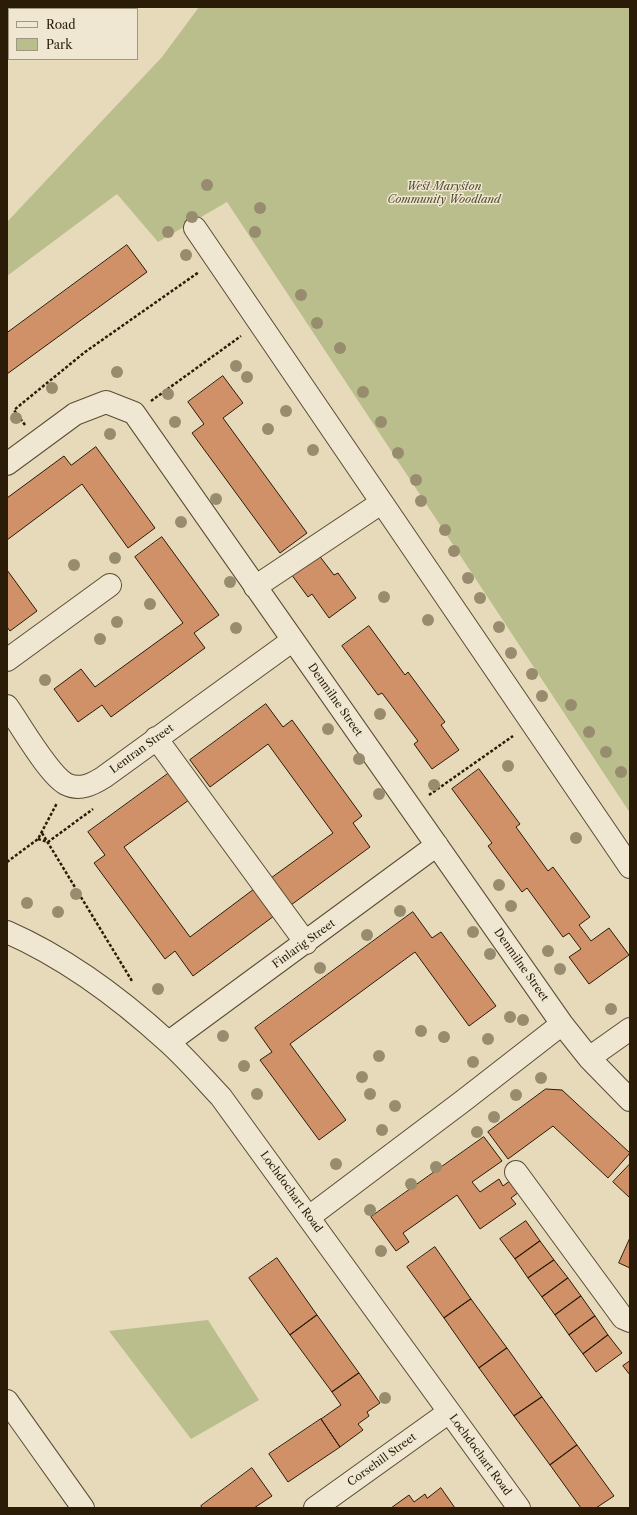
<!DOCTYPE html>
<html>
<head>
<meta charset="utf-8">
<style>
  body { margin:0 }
  #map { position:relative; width:637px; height:1515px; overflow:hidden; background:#e7daba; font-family:"Libre Caslon Text",serif }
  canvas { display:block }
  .frame { position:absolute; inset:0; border:8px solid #2a1c07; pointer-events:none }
  .legend { position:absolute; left:8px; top:8px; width:130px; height:52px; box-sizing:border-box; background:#efe7d2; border:1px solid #a09681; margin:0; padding:5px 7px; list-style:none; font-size:12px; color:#2a1c07 }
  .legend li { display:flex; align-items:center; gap:8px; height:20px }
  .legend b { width:20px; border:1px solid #a09681 }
</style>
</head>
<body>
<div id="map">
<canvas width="637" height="1515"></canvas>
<div class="frame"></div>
<ul class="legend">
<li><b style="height:5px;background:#efe7d2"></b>Road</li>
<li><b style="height:11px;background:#babe8c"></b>Park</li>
</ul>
</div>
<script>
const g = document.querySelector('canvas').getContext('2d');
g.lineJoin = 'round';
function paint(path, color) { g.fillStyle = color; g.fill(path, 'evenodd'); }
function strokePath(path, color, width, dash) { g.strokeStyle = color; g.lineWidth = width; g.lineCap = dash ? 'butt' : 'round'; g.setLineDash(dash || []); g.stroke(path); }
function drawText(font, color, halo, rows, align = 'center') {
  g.font = font + ' "Libre Caslon Text",serif'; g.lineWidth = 3; g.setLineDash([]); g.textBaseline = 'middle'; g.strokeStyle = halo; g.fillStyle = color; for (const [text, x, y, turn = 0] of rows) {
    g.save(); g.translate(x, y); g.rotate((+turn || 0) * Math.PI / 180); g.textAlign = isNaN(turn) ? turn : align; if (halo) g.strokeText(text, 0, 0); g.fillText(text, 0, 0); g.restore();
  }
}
paint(new Path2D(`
  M199 7H630V813L227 202 158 242 117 194 7 276V222L162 57Z
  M208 1320 259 1400 191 1439 109 1331Z`), '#babe8c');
const building = new Path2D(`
  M127 245 147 272 7 374V333Z
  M223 376 243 403 223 418 307 533 280 553 192 433 204 424 188 402Z
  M96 447 155 528 128 548 82 484 7 540V498L64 456 71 465Z
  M162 537 219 615 194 633 205 648 111 717 102 705 78 722 54 689 81 669 95 687 183 623 135 557Z
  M318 554 334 575 338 573 356 598 329 618 312 594 308 597 291 574Z
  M7 570 37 611 10 631 7 627Z
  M369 626 405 675 408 672 445 722 441 725 459 750 432 769 414 744 418 741 382 693 378 695 342 646Z
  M266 704 283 727 292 720 362 816 353 823 370 847 291 905 271 878 333 833 268 744 210 787 190 760Z
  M479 769 520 824 516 827 548 871 553 867 590 917 579 925 591 941 609 928 629 955 589 984 569 957 581 949 569 933 563 937 527 888 522 892 488 846 492 843 452 789Z
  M169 773 189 800 124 847 190 937 254 889 274 916 193 976 175 951 165 959 94 863 105 855 88 832Z
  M413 912 432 938 441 932 496 1006 469 1026 415 952 290 1044 346 1120 319 1140 260 1060 272 1052 255 1028Z
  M546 1089 562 1090 630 1153 608 1178 553 1126 508 1159 488 1132Z
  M484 1137 502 1161 472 1182 480 1192 499 1179 503 1186 511 1180 519 1192 511 1198 516 1204 480 1229 457 1195 403 1233 409 1242 396 1251 371 1217Z
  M630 1164V1198L613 1182Z
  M526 1221 540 1241 515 1259 500 1239Z
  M630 1238V1268L619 1263Z
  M540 1241 554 1260 528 1278 515 1259Z
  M435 1247 471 1299 444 1318 407 1267Z
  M277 1258 317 1315 290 1335 249 1278Z
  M554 1260 568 1278 542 1297 528 1278Z
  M568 1278 581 1296 555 1315 542 1297Z
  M581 1296 595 1316 569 1335 555 1315Z
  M471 1299 507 1348 479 1368 444 1318Z
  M317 1315 359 1373 332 1392 290 1335Z
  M595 1316 608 1335 583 1354 569 1335Z
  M608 1335 622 1353 596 1372 583 1354Z
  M507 1348 542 1397 514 1416 479 1368Z
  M630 1361V1375L623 1366Z
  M359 1373 380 1403 367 1412 369 1416 358 1424 363 1430 340 1447 321 1419 341 1405 332 1392Z
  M542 1397 577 1445 550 1465 514 1416Z
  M321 1419 340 1447 288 1482 269 1454Z
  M577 1445 614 1496 596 1508H581L550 1465Z
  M252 1468 272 1496 254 1508H202L201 1506Z
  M441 1488 455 1508H391L409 1495 414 1502 425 1494 427 1498Z`);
paint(building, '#d09169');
strokePath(building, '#2a1c07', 1);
const minor = new Path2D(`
  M195 228 630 867
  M7 464 75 414 106 402 134 413 562 1024 589 1058 630 1100
  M255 587 381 503
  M7 660 110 585
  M7 706C20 724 48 774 66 784 80 791 93 784 104 777L293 640
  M156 738 306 943
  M7 932C66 958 121 999 168 1042 187 1059 204 1079 221 1097L519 1508
  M169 1042 437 845
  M589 1058 630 1029
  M516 1172 623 1318 630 1321
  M309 1217 463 1101 562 1024
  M7 1401 83 1508
  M315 1508 449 1412`);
strokePath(minor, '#594c34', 24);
strokePath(new Path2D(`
  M151 401 241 336
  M25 425 14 410 85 352 199 272
  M429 795 513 736
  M42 833 132 981
  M38 839 48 842 93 809
  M7 862 38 839 57 803`), '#2a1c07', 2.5, [3, 2]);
strokePath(minor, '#efe7d2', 22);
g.fillStyle = '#978c6e';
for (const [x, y] of [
  [207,185],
  [260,208],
  [192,217],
  [168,232],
  [255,232],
  [186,255],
  [301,295],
  [317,323],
  [340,348],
  [236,366],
  [117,372],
  [247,377],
  [52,388],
  [363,392],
  [168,394],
  [286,411],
  [16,418],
  [175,422],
  [381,422],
  [268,429],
  [110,434],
  [313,450],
  [398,453],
  [416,480],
  [216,499],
  [421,501],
  [181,522],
  [445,530],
  [454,551],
  [115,558],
  [74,565],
  [468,578],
  [230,582],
  [384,597],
  [480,598],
  [150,604],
  [428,620],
  [117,622],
  [499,627],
  [236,628],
  [100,639],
  [511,653],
  [532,674],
  [45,680],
  [542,696],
  [571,705],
  [380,714],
  [328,729],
  [589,732],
  [606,752],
  [359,759],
  [508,766],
  [621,772],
  [434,785],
  [379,794],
  [576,838],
  [499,885],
  [76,894],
  [27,903],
  [511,906],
  [400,911],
  [58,912],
  [473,932],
  [367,935],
  [548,951],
  [490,954],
  [320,968],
  [560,969],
  [158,989],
  [611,1009],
  [510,1017],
  [523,1020],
  [421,1031],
  [223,1036],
  [444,1037],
  [488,1039],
  [379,1056],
  [473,1062],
  [244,1066],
  [362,1077],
  [541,1078],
  [257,1094],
  [370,1094],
  [516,1095],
  [395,1106],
  [494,1117],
  [382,1130],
  [477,1132],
  [336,1164],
  [436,1167],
  [411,1184],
  [370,1210],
  [381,1251],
  [385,1398]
]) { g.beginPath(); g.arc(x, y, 6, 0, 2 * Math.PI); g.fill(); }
drawText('italic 11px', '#554d2f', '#efe7d2', [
  ["West Maryston",444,187],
  ["Community Woodland",444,200]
]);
drawText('11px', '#2a1c07', '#efe7d2', [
  ["Denmilne Street",335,700,55],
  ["Lentran Street",142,749,-36],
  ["Finlarig Street",304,944,-36],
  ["Denmilne Street",521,965,55],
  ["Lochdochart Road",291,1192,54],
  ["Lochdochart Road",480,1455,54],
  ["Corsehill Street",382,1460,-36]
]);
</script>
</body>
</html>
